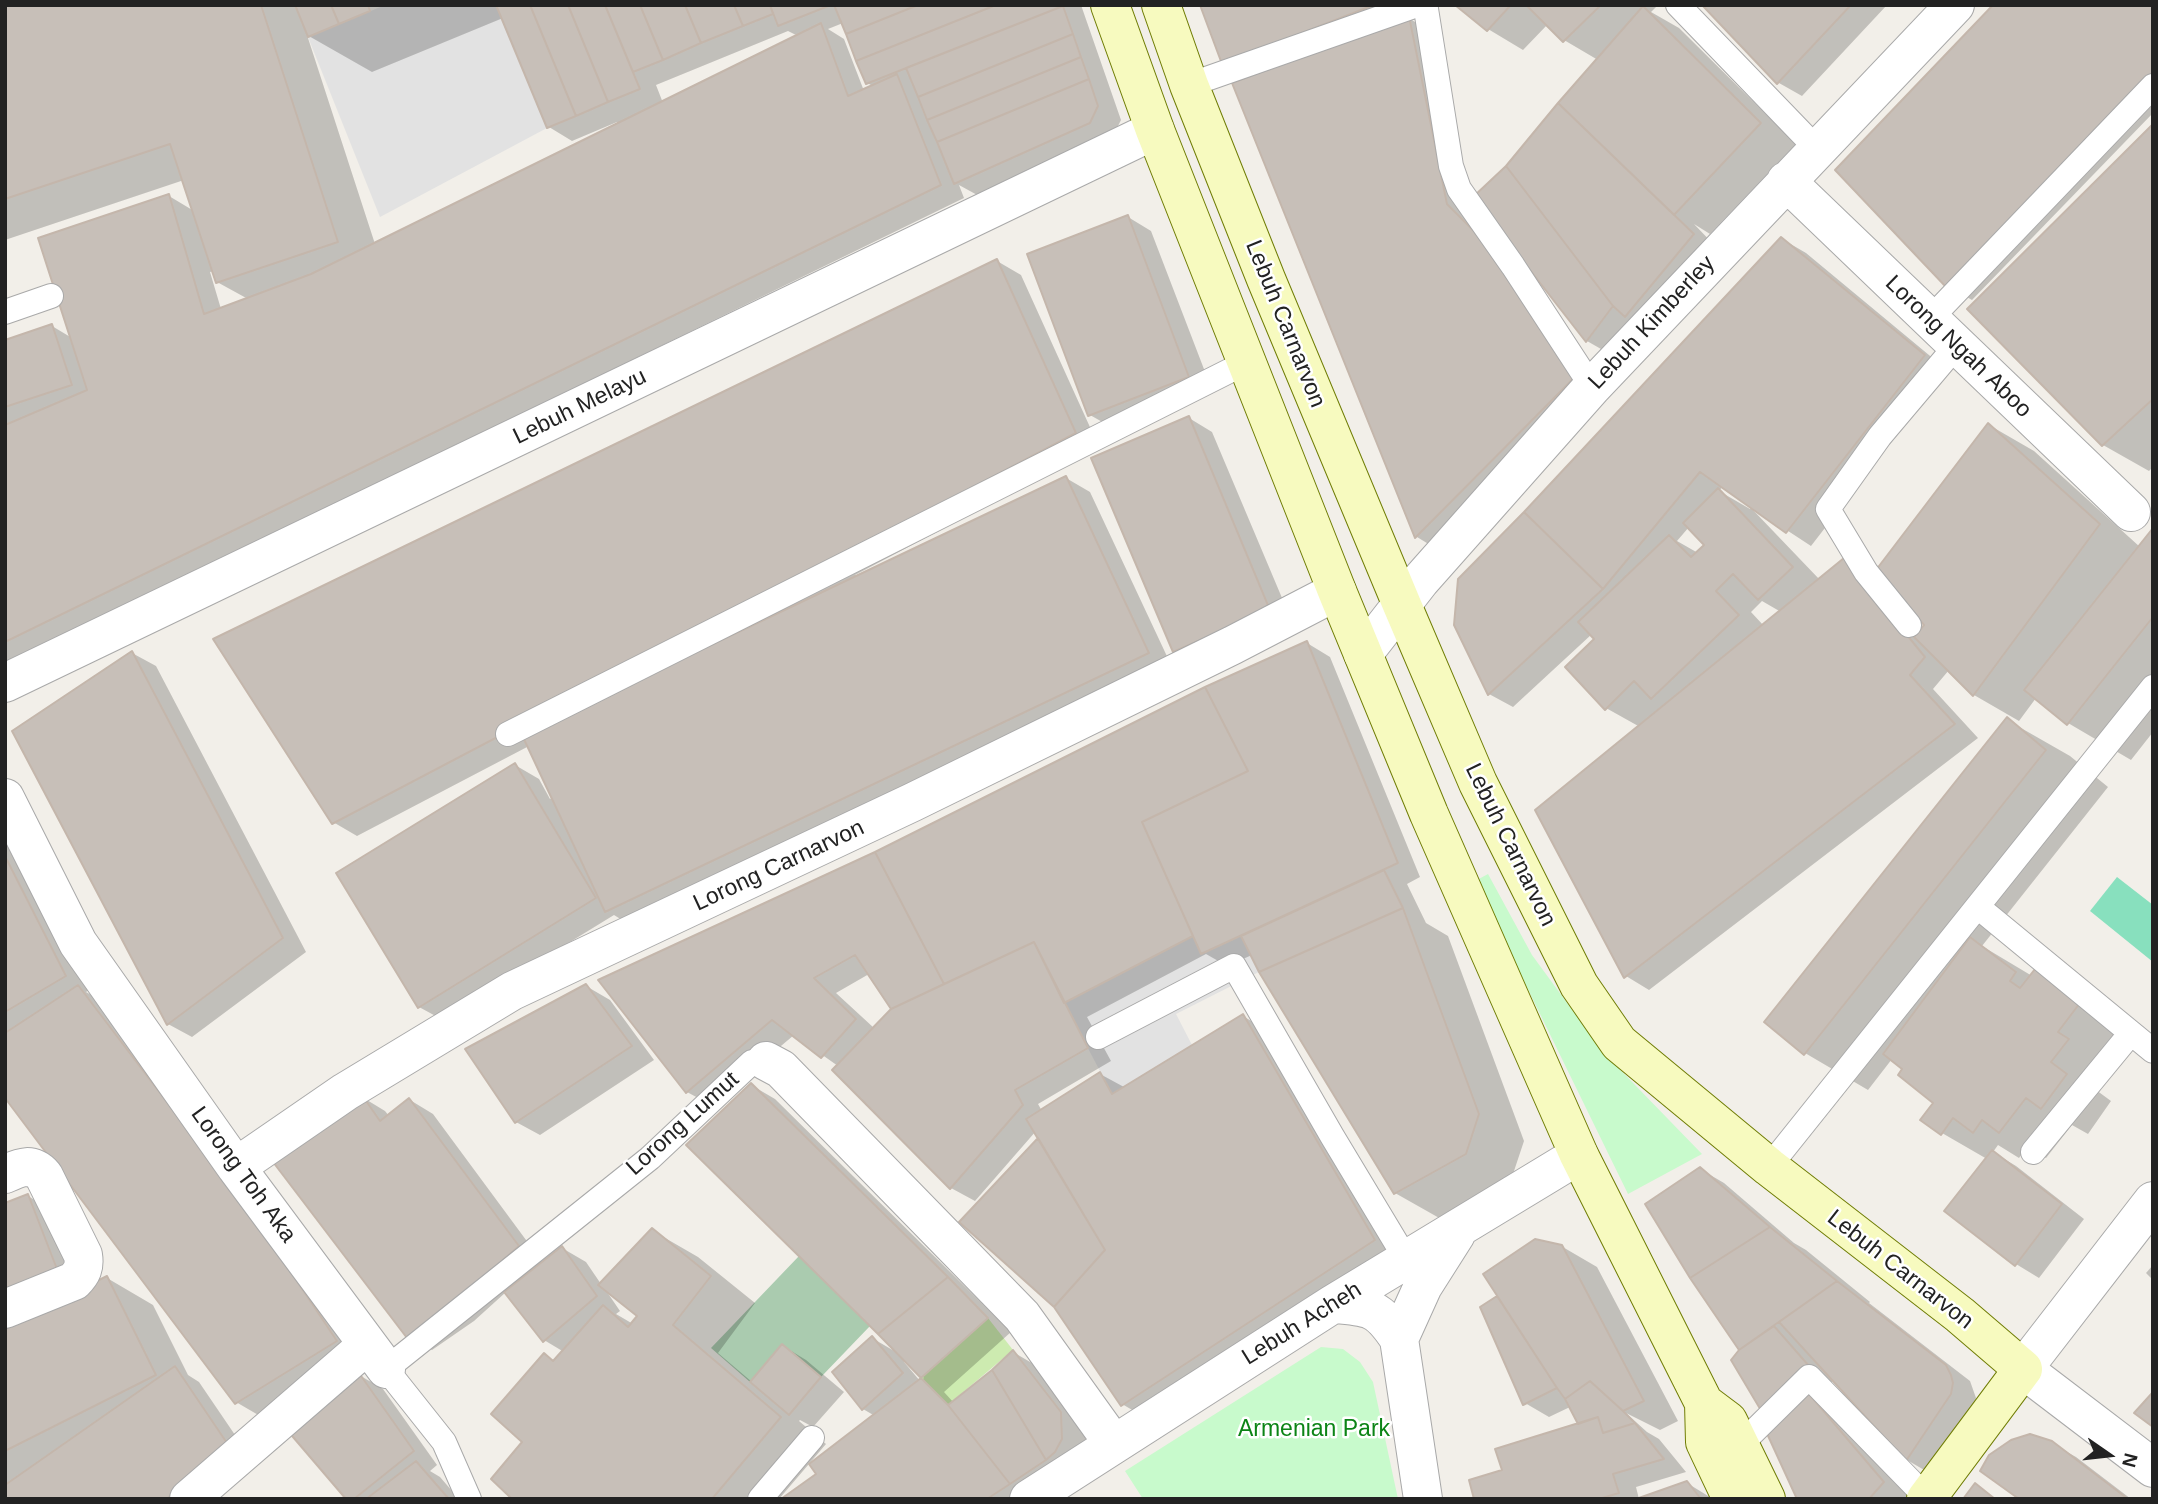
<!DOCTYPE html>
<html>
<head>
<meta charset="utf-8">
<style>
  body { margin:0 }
  #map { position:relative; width:2158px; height:1504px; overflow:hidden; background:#f2efe9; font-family:Arial,sans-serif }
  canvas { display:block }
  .frame { position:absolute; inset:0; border:7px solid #222; pointer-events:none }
  .north { position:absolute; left:2074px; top:1420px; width:70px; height:70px; -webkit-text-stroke:5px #fff; paint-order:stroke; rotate:104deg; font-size:19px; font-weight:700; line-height:28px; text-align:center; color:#222 }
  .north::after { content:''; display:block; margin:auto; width:24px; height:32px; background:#222; clip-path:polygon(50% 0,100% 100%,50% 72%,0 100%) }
</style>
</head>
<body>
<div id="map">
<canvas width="2158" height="1504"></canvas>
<div class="frame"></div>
<div class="north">N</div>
</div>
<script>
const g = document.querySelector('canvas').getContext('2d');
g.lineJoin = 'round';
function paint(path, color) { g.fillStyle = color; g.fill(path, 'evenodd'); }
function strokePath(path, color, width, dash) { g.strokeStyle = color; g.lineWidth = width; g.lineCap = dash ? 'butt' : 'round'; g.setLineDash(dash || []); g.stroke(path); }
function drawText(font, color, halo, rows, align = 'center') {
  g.font = font + ' Arial,sans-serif'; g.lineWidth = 5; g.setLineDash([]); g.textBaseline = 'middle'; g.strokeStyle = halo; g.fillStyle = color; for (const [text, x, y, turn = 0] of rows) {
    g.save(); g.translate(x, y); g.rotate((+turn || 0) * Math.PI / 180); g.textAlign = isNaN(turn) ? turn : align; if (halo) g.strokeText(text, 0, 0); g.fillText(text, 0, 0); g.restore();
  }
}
paint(new Path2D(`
  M988 1318 1013 1350 948 1405 921 1378Z`), '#cdebb0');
paint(new Path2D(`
  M799 1256 870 1326 821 1377 782 1344 750 1382 711 1348Z`), '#aacbaf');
paint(new Path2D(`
  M1488 874 1532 955 1603 1052 1702 1154 1628 1194 1475 881Z
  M1321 1347 1343 1349 1360 1362 1373 1382 1398 1499H1143L1125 1471Z`), '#c8facc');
paint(new Path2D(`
  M2117 877 2153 905V962L2090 911Z`), '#88e0be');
paint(new Path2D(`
  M385 5H496L547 128 380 217 308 37Z
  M1193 936 1202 954 1241 936 1259 972 1176 1014 1192 1045 1112 1094 1064 1003Z`), '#e2e2e2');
paint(new Path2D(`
  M5 5H1081L1121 120 1113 136 979 196 959 185 964 198 5 666V342L52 326 72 338 169 196 194 211 184 180 5 240ZM503 18 549 127 572 141 617 122 619 124 375 244 307 35 372 72ZM843 23 867 83 873 86 864 91 844 39 828 29ZM788 31 798 36 663 103 656 85ZM214 271 217 282 248 299 221 309 210 272Z
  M1202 5H1432L1405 16 1432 32 1471 219 1596 392 1440 551 1417 537 1235 84 1251 78Z
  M1458 5H1658L1651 12 1679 28 1796 144 1710 234 1694 224 1717 248 1622 361 1587 341 1475 197 1507 168 1598 60 1564 40 1548 24 1523 50 1488 29Z
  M1704 5H1887L1802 96 1779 83Z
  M2153 5V113L1972 300 1948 286Z
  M2153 127V467L2149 471 2103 445Z
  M1128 217 1151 231 1212 390 1113 428 1090 415Z
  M1782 239 1806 253 1947 370 1811 546 1753 508 1752 509 1820 580 1918 635 1926 625 1989 425 2034 451 2140 547 2153 531V732L2131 760 2068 723 2036 698 2019 721 1974 695 1949 670 1933 689 1978 738 1649 990 1626 976 1640 727 1606 708 1597 639 1592 634 1513 707 1489 694 1456 625 1460 580ZM1723 486 1752 507 1750 509 1719 491ZM1689 527 1707 545 1698 553 1677 541ZM1762 601 1781 612 1764 626 1751 612Z
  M997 261 1021 275 1099 447 855 575 857 578 1066 478 1090 492 1172 667 630 925 614 915 443 1020 419 1007 515 765 539 779 550 799 553 797 529 746 357 836 333 822Z
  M1189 418 1212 432 1293 624 1198 665 1174 651Z
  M1307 643 1330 657 1420 877 1407 884 1426 923 1448 936 1524 1141 1511 1180 1441 1219 1395 1193 1252 955 1227 966 1206 954 1087 1017 1111 1061 1038 1104 1042 1111 1100 1074 1124 1087 1243 1016 1266 1030 1398 1254 1146 1418 1122 1404 1040 1138 1036 1131 975 1201 951 1188 834 1070 838 1066 794 1035 711 1105 687 1092 876 854ZM869 974 893 1009 874 1028 836 993Z
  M132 653 156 666 306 952 192 1037 168 1024Z
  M2007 720 2070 756 2108 787 1982 946 2124 1031 2096 1090 2111 1101 2088 1134 2072 1125 2046 1158 2027 1147 2019 1158 1998 1145 1993 1152 2016 1166 2084 1219 2039 1278 2016 1264 1987 1159 1942 1133 1936 1102 1905 1069 1892 1059 1868 1090 1805 1053Z
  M5 825 89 990 86 992 102 1001 360 1354 260 1416 236 1402 5 1096Z
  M586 986 610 1000 654 1060 540 1135 516 1122Z
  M751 1085 775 1099 1011 1332 944 1392 954 1403 1013 1352 1037 1366 1085 1427 1086 1453 1032 1499H784L818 1475 875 1416 863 1409 834 1372 872 1338 896 1352ZM906 1361 924 1378 920 1381 904 1362Z
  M362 1097 385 1111 389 1116 410 1100 433 1114 543 1263 562 1248 586 1262 601 1284 653 1231 698 1257 755 1303 718 1353 752 1382 783 1346 806 1360 844 1392 813 1427 800 1420 799 1421 826 1444 779 1499H515L524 1442 544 1355 555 1361 564 1352 544 1340 506 1292 474 1321 432 1350 408 1336ZM605 1289 640 1316 633 1324 616 1314 620 1311Z
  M1700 1169 1724 1183 1794 1243 1806 1250 1870 1302 1869 1303 1970 1381 1976 1398 1974 1407 1931 1474 1907 1460 1834 1380 1816 1397 1914 1499H1799L1742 1350 1692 1278Z
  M28 1196 63 1217 90 1287 107 1278 153 1305 188 1375 199 1382 250 1457 205 1499H5V1329Z
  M1561 1246 1597 1267 1678 1421 1660 1430 1626 1413 1647 1432 1659 1439 1686 1472 1636 1487 1639 1499H1476L1504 1471 1580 1425 1570 1407 1549 1417 1525 1403 1497 1298 1503 1301Z
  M2153 1265V1280L2146 1273Z
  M359 1375 383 1389 437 1465 430 1471 440 1477 459 1499H349Z
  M2051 1443 2076 1457 2131 1499H2022Z
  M1687 1483 1713 1499H1641Z`), '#0003');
const building = new Path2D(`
  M5 5H261L338 242 216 283 170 144 5 199Z
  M295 5H331L339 24 308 37Z
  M331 5H368L370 11 339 24Z
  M496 5H530L576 116 547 128Z
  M530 5H568L608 102 576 116Z
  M568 5H605L640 89 608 102Z
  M605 5H640L663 60 633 72Z
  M640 5H685L701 43 663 60Z
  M685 5H734L743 26 701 43Z
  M734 5H770L773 14 743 26Z
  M770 5H831L778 26Z
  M834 5H918L846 34Z
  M918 5H996L856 61 846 34Z
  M996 5 1063 6 866 84 856 61Z
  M1200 5H1374L1222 64Z
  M1455 5H1511L1487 31Z
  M1526 5H1601L1563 42Z
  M1702 5H1851L1777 84Z
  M1993 5H2153V72L2126 103 1947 288 1835 170Z
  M1063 6 1073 34 918 97 906 68Z
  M1643 6 1761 123 1674 215 1558 103Z
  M1409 16 1447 204 1485 242 1574 378 1415 538 1232 83Z
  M821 23 848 96 897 74 941 185 5 642V425L87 390 38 238 169 194 204 314 311 274Z
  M1073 34 1081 57 927 120 918 97Z
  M1081 57 1089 79 937 142 927 120Z
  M1089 79 1098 106 1090 123 954 184 937 142Z
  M1558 103 1694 234 1625 317 1613 306 1506 166Z
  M2153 124V399L2102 446 1967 309Z
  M1506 166 1613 306 1586 342 1473 197Z
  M1128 215 1189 377 1088 416 1027 254Z
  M1781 237 1925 355 1786 533 1700 472 1603 589 1524 512Z
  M997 259 1076 433 332 824 213 639Z
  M52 324 72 385 5 407V340Z
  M1189 416 1270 610 1173 652 1091 458Z
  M1988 423 2100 524 1973 696 1914 637 1924 625 1876 570Z
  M1066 476 1149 653 605 912 522 735Z
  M1718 488 1793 567 1758 600 1733 574 1716 591 1739 615 1651 699 1634 681 1605 710 1565 667 1594 639 1578 622 1669 535 1691 557 1704 545 1683 523Z
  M1524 512 1603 589 1488 695 1454 625 1458 579Z
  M2153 528V617L2067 725 2024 690Z
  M1844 558 1925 657 1910 675 1955 724 1624 978 1535 810Z
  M1307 641 1398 863 1201 954 1142 822 1248 771 1205 687Z
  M132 651 283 938 167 1025 12 731Z
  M1205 687 1248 771 1142 822 1193 936 1064 1003 1034 942 944 984 875 852Z
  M2007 717 2046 750 1804 1055 1764 1022Z
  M515 763 596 898 418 1008 336 873Z
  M875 852 944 984 891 1009 855 955 814 978 856 1019 821 1058 772 1020 686 1093 598 980Z
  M5 856 66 976 5 1012Z
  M1384 870 1403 908 1259 972 1241 936Z
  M1403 908 1479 1114 1466 1154 1394 1194 1259 972Z
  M1970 937 2016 972 2010 981 2020 988 2035 969 2080 1003 2058 1032 2069 1039 2051 1062 2067 1074 2041 1109 2026 1098 1999 1133 1982 1120 1973 1133 1953 1118 1941 1135 1920 1120 1933 1103 1898 1075 1902 1069 1883 1054Z
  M1034 942 1088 1048 1015 1090 1023 1105 950 1189 832 1070 891 1009Z
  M586 984 632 1046 515 1123 465 1049Z
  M78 985 253 1215 337 1341 235 1404 5 1098V1033Z
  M1243 1014 1375 1240 1121 1406 1054 1307 1105 1250 1026 1119 1100 1072 1112 1094Z
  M751 1083 948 1277 878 1334 686 1145Z
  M362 1095 380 1121 409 1098 519 1246 450 1307 407 1338 270 1158Z
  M1038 1138 1105 1250 1054 1307 959 1222Z
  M1992 1150 2062 1204 2015 1266 1944 1211Z
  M1700 1167 1770 1227 1690 1278 1645 1204Z
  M28 1194 57 1269 5 1289V1203Z
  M1770 1227 1837 1281 1739 1350 1690 1278Z
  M652 1228 711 1276 673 1325 781 1417 712 1499H512L491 1479 522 1442 491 1414 544 1353 553 1361 603 1305 628 1327 637 1316 598 1285Z
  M1535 1239 1562 1245 1644 1401 1623 1411 1590 1381 1565 1399 1557 1388 1483 1274Z
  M562 1246 597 1296 543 1342 504 1292Z
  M107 1276 156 1375 5 1451V1327Z
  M948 1277 988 1318 921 1378 878 1334Z
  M1837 1281 1946 1365 1951 1375 1953 1383 1951 1394 1906 1461 1779 1322Z
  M1497 1296 1557 1388 1523 1405 1480 1307Z
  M1774 1326 1810 1367 1762 1412 1731 1360 1739 1350Z
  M872 1336 903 1373 862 1410 832 1372Z
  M782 1344 821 1377 789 1415 750 1382Z
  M1013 1350 1061 1412 1062 1439 1055 1452 1046 1460 992 1370Z
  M175 1366 227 1443 167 1499H5V1485Z
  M992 1370 1046 1460 1010 1484 948 1405Z
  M359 1373 414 1451 354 1499H346L287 1430Z
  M921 1378 948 1405 1010 1484 987 1499H781L816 1474 809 1464Z
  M1590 1381 1623 1411 1635 1423 1603 1433 1598 1417 1578 1424 1565 1399Z
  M1804 1388 1884 1482 1869 1499H1797L1764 1427Z
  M2153 1392V1427L2134 1413Z
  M1598 1417 1603 1433 1635 1423 1664 1459 1613 1474 1619 1493 1599 1499H1474L1469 1480 1502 1470 1495 1449Z
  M2030 1434 2052 1441 2128 1499H2019L1980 1471 1989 1455 2011 1440Z
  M416 1461 449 1499H366Z
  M1687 1481 1701 1499H1636Z
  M1975 1483 1995 1499H1963Z`);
paint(building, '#c7bfb8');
strokePath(building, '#c4b6ab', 2);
const service = new Path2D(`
  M1678 5 1817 149
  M1189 85 1417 5 1423 6 1426 9 1451 166 1459 189 1513 266 1592 387
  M5 312 51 296
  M1929 320 2153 86
  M1909 625 1866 572 1828 509 1880 436 1956 346
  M508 734 1247 362
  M1978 907 2153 1051
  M1098 1037 1234 966 1332 1136 1406 1259
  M2033 1152 2131 1033
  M1769 1167 2153 687
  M1740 1445 1809 1377 1927 1498
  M469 1499 444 1442 386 1369 650 1158 752 1062 766 1061
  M760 1499 812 1438`);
const minor = new Path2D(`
  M1786 181 2131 512
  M1363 654 1420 581 1592 387 1955 5
  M5 683 1155 130
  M5 798 78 943 236 1167 386 1369
  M766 1061 781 1069 1022 1316 1113 1443
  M236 1167 345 1092 512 991 913 802 1233 645 1337 591
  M5 1174C21 1167 32 1162 44 1176L83 1255C85 1267 82 1273 74 1281L5 1309
  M2153 1201 2023 1369 2153 1468
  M1333 1304C1370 1307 1378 1307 1399 1339L1423 1499
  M1399 1339 1423 1286 1456 1234
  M189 1499 367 1345
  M1029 1499 1333 1304 1579 1155`);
const secondary = new Path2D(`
  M1110 5 1155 130 1337 591 1429 814 1579 1155 1704 1403 1705 1442 1732 1499
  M1161 5 1189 85 1266 279 1402 605 1478 783 1579 985 1619 1043 1769 1167 1960 1315 2023 1369 1926 1499
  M1704 1403 1728 1421 1766 1499`);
strokePath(service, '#a9a9a9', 26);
strokePath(minor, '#a9a9a9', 40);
strokePath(secondary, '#707d05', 40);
strokePath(service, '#fff', 24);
strokePath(minor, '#fff', 38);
strokePath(secondary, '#f7fabf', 38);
drawText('23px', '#222', '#fff', [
  ["Lebuh Kimberley",1652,323,-47],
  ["Lebuh Carnarvon",1285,324,68],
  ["Lorong Ngah Aboo",1958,347,44],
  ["Lebuh Melayu",580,407,-26],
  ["Lebuh Carnarvon",1510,845,64],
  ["Lorong Carnarvon",779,866,-25],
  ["Lorong Lumut",683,1124,-42],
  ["Lorong Toh Aka",243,1175,54],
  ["Lebuh Carnarvon",1900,1270,38],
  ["Lebuh Acheh",1302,1324,-32]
]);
drawText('23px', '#0c8416', '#fff', [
  ["Armenian Park",1314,1430]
]);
</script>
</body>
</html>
